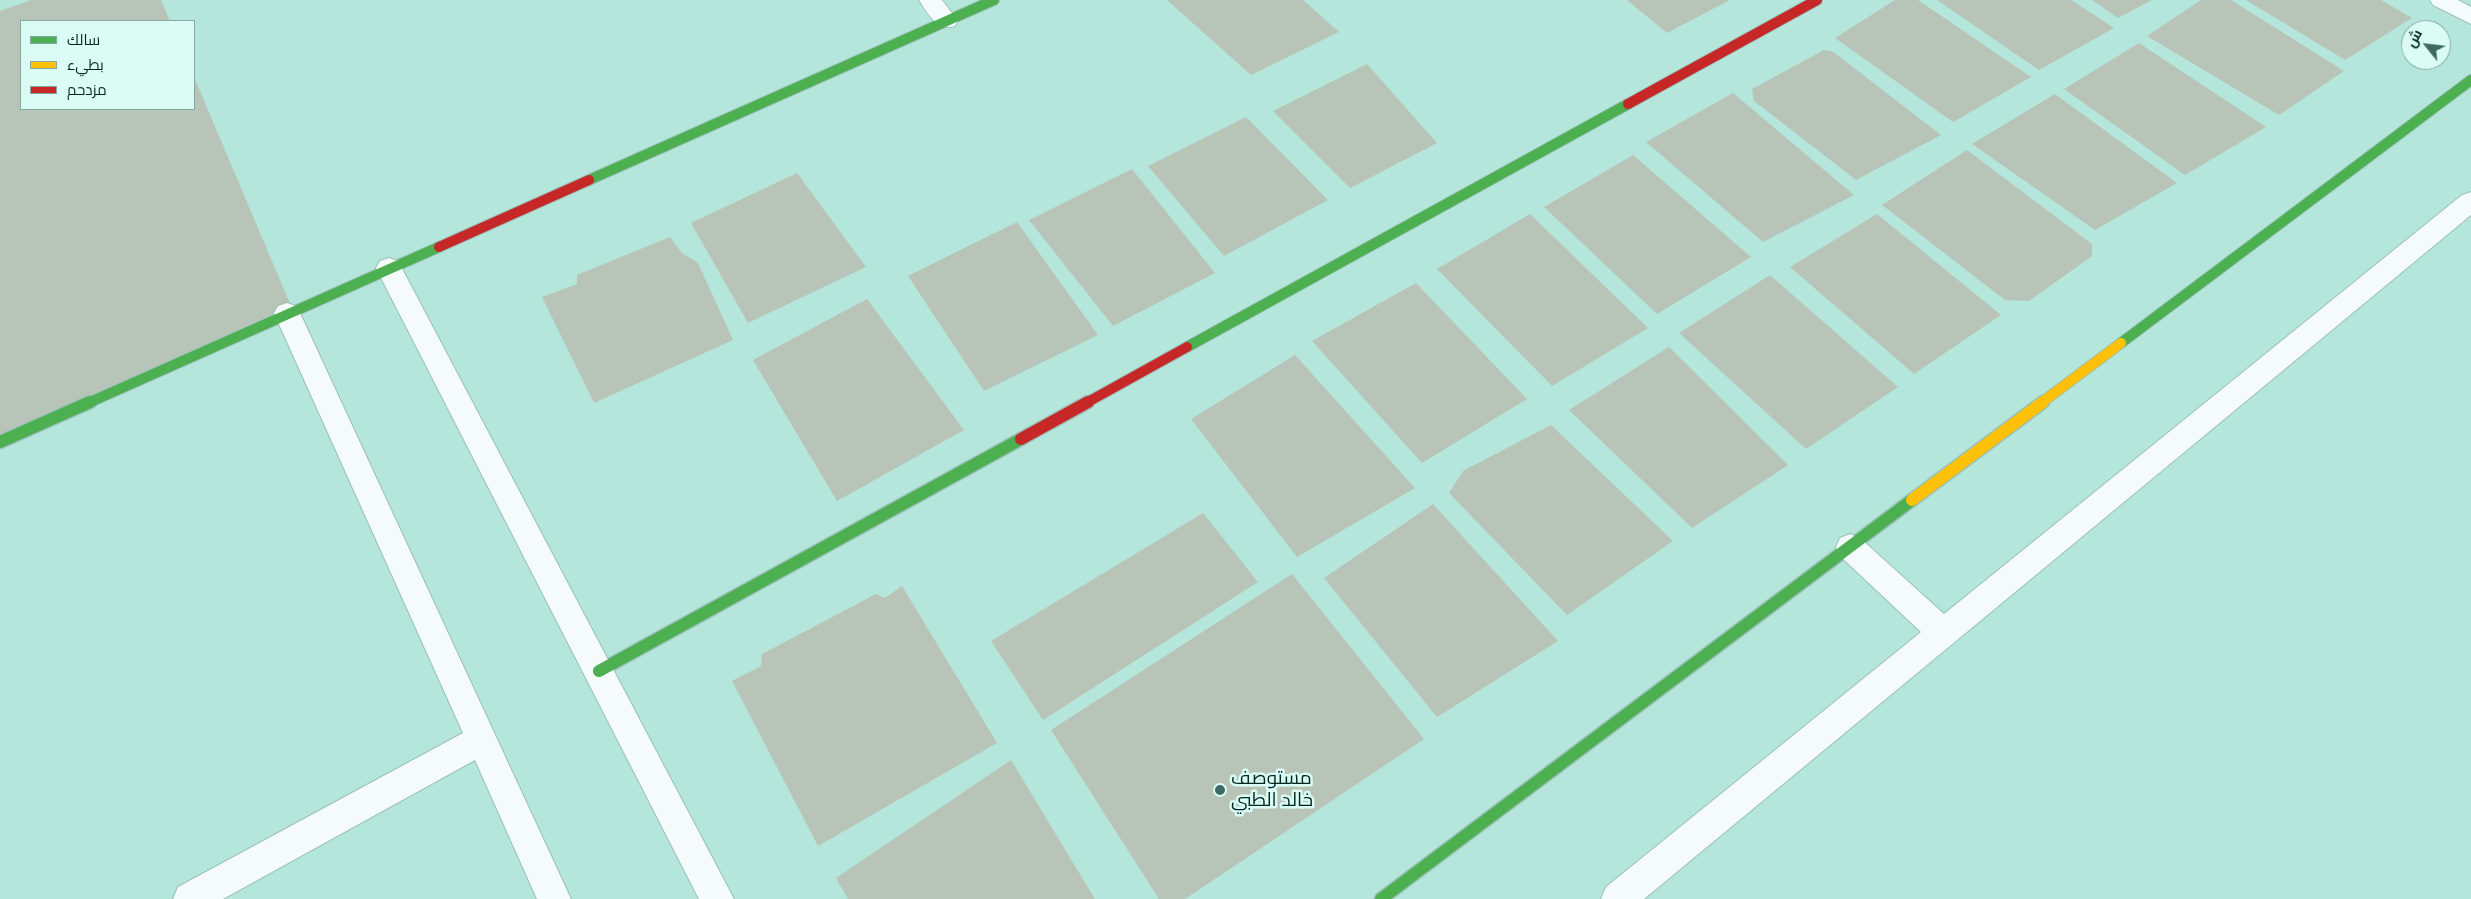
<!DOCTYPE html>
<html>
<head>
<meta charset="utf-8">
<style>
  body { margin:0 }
  #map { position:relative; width:2471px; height:899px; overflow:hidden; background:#b5e6dc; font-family:"Space Grotesk",Cairo,sans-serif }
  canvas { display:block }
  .legend { position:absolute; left:20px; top:20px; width:175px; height:90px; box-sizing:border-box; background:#dbfcf5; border:1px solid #83a7a1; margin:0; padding:6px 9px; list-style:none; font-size:15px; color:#002822 }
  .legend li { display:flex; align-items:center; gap:10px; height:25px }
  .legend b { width:25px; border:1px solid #83a7a1 }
  .north { position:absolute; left:2401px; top:20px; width:50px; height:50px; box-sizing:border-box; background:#dbfcf5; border:1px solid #83a7a1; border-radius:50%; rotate:299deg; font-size:14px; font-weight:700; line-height:20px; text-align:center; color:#002822 }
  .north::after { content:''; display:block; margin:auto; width:18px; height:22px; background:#3f6a63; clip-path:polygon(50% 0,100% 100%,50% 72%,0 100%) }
</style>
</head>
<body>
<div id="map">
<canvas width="2471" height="899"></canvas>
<ul class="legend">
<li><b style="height:6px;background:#4caf50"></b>سالك</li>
<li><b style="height:6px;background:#ffc107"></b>بطيء</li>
<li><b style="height:6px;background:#c62828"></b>مزدحم</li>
</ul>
<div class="north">ش</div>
</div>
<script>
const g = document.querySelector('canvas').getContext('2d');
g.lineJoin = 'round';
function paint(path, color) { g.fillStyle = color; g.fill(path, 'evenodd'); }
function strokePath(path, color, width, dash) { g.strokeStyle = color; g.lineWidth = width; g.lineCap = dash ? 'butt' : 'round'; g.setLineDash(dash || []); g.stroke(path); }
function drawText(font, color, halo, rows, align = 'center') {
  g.font = font + ' "Space Grotesk",Cairo,sans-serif'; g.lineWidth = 5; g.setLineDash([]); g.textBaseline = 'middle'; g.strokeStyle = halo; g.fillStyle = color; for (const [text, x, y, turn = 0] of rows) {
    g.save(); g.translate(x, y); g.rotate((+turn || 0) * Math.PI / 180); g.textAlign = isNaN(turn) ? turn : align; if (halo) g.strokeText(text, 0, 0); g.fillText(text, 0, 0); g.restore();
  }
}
paint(new Path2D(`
  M31 0H161L170 21H21V109H194V77L291 306 0 437V11Z
  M1167 0H1303L1339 32 1251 75Z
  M1627 0H1730L1667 33Z
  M1895 0H1918L2031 77 1953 122 1835 38Z
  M1937 0H2071L2114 28 2039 70Z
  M2092 0H2152L2118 18Z
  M2201 0H2231L2344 71 2279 115 2147 36Z
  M2246 0H2381L2412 18 2345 60Z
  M2139 43 2266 127 2185 175 2064 89Z
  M1824 50 1832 51 1941 135 1856 180 1754 101 1752 89Z
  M1367 64 1437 143 1350 188 1273 111Z
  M1733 93 1854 195 1763 242 1646 142Z
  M2055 94 2177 183 2095 230 1972 144Z
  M1246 117 1328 200 1224 256 1148 166Z
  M1967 150 2092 244V256L2029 301 2005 300 1882 205Z
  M1633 155 1751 257 1657 314 1544 207Z
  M1132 169 1215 273 1113 326 1029 220Z
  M797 173 866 267 748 323 691 223Z
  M1530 214 1648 328 1552 386 1437 269Z
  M1877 214 2001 315 1914 374 1790 267Z
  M1017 222 1098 335 984 391 908 276Z
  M670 237 682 253 698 263 733 340 594 403 542 297 577 284V275Z
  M1770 275 1898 387 1806 449 1679 333Z
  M1416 283 1527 399 1422 463 1312 341Z
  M867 299 964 430 837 501 753 360Z
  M1669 347 1788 465 1692 528 1569 410Z
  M1295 355 1415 488 1297 557 1191 419Z
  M1551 425 1673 541 1567 615 1449 493 1463 471Z
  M1433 504 1558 641 1437 717 1324 578Z
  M1203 513 1258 582 1043 720 991 641Z
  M1292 574 1424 739 1185 899H1159L1051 730Z
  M902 586 997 743 818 846 732 681 761 666 762 654 876 594 885 598Z
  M1011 760 1095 899H848L836 878Z`), '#b8c4b7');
const street = new Path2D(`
  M919 0H942L958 21 955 26C937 31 928 14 919 0Z
  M2430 0H2458L2471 7V24L2433 5Z
  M2471 192V215L1644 899H1601L1606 887 1921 632 1840 556 1836 547 1840 538 1850 534 1860 538 1944 614 2462 195Z
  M389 258 398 261 734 899H699L376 268 380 261Z
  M287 303 296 306 300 313 571 899H537L475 760 223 899H173L178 887 463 733 274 313 278 306Z`);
const fastFar1 = new Path2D(`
  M589 180 994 0
  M2121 343 2471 80
  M1187 347 1628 104
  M88 403 439 247`);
const fast = new Path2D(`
  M0 442 90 402
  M599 671 1021 439
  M1381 899 1912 500`);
const slowFar1 = new Path2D(`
  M2041 403 2121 343`);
const slow = new Path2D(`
  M1912 500 2043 402`);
const jamFar1 = new Path2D(`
  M1628 104 1817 0
  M439 247 589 180
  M1086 403 1187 347`);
const jam = new Path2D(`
  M1021 439 1088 402`);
strokePath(street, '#9ac0b9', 2);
strokePath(fastFar1, '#9ac0b9', 12);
strokePath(fast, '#9ac0b9', 15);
strokePath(slowFar1, '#9ac0b9', 12);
strokePath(slow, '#9ac0b9', 15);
strokePath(jamFar1, '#9ac0b9', 12);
strokePath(jam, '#9ac0b9', 15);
paint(street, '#f4fbfa');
strokePath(fastFar1, '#4caf50', 10);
strokePath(fast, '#4caf50', 12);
strokePath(slowFar1, '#ffc107', 10);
strokePath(slow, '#ffc107', 12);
strokePath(jamFar1, '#c62828', 10);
strokePath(jam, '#c62828', 12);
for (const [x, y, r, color] of [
  [1220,790,6,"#3f6a63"]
]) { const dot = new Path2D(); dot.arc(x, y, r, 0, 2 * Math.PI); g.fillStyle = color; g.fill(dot); strokePath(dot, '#dbfcf5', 2); }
drawText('19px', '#002822', '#dbfcf5', [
  ["مستوصف",1231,779],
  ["خالد الطبي",1231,801]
], 'left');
</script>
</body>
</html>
